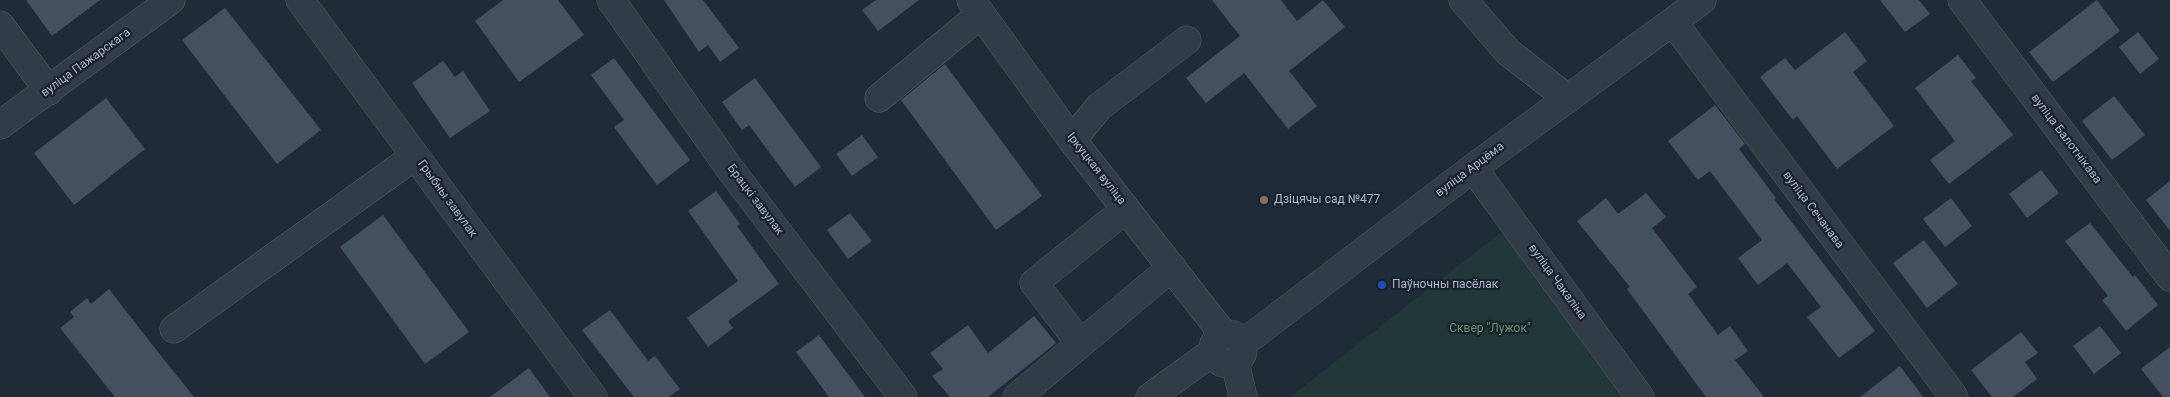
<!DOCTYPE html>
<html>
<head>
<meta charset="utf-8">
<style>
  body { margin:0 }
  canvas { display:block; background:#1f2b37 }
</style>
</head>
<body>
<canvas width="2170" height="397"></canvas>
<script>
const g = document.querySelector('canvas').getContext('2d');
g.lineJoin = 'round';
function paint(path, color) { g.fillStyle = color; g.fill(path, 'evenodd'); }
function strokePath(path, color, width, dash) { g.strokeStyle = color; g.lineWidth = width; g.lineCap = dash ? 'butt' : 'round'; g.setLineDash(dash || []); g.stroke(path); }
function drawText(font, color, halo, rows, align = 'center') {
  g.font = font + ' Roboto,sans-serif'; g.lineWidth = 4.5; g.setLineDash([]); g.textBaseline = 'middle'; g.strokeStyle = halo; g.fillStyle = color; for (const [text, x, y, turn = 0] of rows) {
    g.save(); g.translate(x, y); g.rotate((+turn || 0) * Math.PI / 180); g.textAlign = isNaN(turn) ? turn : align; if (halo) g.strokeText(text, 0, 0); g.fillText(text, 0, 0); g.restore();
  }
}
paint(new Path2D(`
  M1504 230 1624 397H1290Z`), '#213738');
paint(new Path2D(`
  M26 0H100L52 36Z
  M503 0H558L584 35 519 82 475 21Z
  M664 0H703L739 48 720 62 708 45 699 52Z
  M876 0H919L878 31 862 10Z
  M1212 0H1281L1297 21 1323 0 1345 27 1289 71 1317 106 1288 129 1244 73 1206 103 1186 78 1240 36Z
  M1880 0H1919L1930 14 1905 32Z
  M2097 0 2120 31 2053 82 2029 52Z
  M225 8 321 130 277 164 182 40Z
  M1845 32 1867 61 1853 72 1894 126 1837 169 1797 116 1793 120 1760 77 1785 58 1795 70Z
  M2138 32 2159 59 2140 74 2119 47Z
  M1958 55 1976 78 1971 81 2013 135 1949 184 1930 160 1955 141 1915 88Z
  M614 58 690 160 657 185 614 127 624 120 591 75Z
  M443 61 455 77 463 71 490 111 450 138 412 83Z
  M945 64 1042 196 996 230 901 100Z
  M755 78 821 167 795 187 749 125 742 130 722 102Z
  M2114 96 2145 135 2112 160 2082 121Z
  M106 98 145 149 74 205 34 153Z
  M1715 105 1745 144 1739 149 1776 198 1774 199 1875 331 1839 358 1807 317 1821 307 1787 263 1758 285 1738 258 1762 240 1710 171 1698 180 1668 141Z
  M862 135 878 157 852 176 836 154Z
  M2041 170 2059 193 2027 218 2009 194Z
  M2170 181V231L2146 200Z
  M716 191 740 224 737 226 779 284 728 321 733 328 708 347 687 318 738 281 688 211Z
  M1646 193 1666 217 1652 228 1697 287 1688 294 1718 335 1730 326 1748 351 1735 360 1764 397H1706L1627 289 1630 287 1577 221 1606 198 1618 214Z
  M1951 198 1972 226 1945 247 1923 219Z
  M850 213 872 241 848 259 827 230Z
  M383 215 469 332 425 364 340 247Z
  M2090 223 2133 277 2135 275 2158 305 2126 331 2102 300 2108 296 2065 241Z
  M1924 240 1958 284 1927 308 1893 263Z
  M109 289 150 342 194 397H115L60 328 74 317 70 312 87 298 91 304Z
  M610 310 648 361 655 356 680 389 669 397H634L582 330Z
  M1034 316 1056 343 988 397H950L932 376 943 369 930 353 968 325 988 353Z
  M2100 326 2121 353 2094 374 2073 346Z
  M2021 332 2038 353 2025 362 2037 379 2013 397H1992L1971 370Z
  M819 335 865 397H829L796 352Z
  M2170 347V397H2163L2141 369Z
  M1900 366 1923 397H1860Z
  M529 368 550 397H490Z`), '#42505f');
const minor = new Path2D(`
  M300 0 593 397
  M611 0 727 165 903 397
  M971 0 1072 140 1224 335
  M1463 0 1508 52 1567 98
  M1962 0 2170 277
  M1673 22 1954 397
  M0 25 49 91
  M879 98 981 14
  M0 125 171 0
  M1072 140 1099 107 1187 40
  M1473 168 1640 397
  M174 329 415 156
  M1213 349a15 15 0 1 1 30 0a15 15 0 1 1-30 0Z
  M1080 343 1034 283 1126 209
  M1242 344 1473 168 1702 0
  M1235 362 1243 397
  M1017 397 1172 267
  M1150 397 1214 351`);
strokePath(minor, '#505a65', 29);
strokePath(minor, '#323c47', 28);
for (const [x, y, r, color] of [
  [1264,200,5,"#8d6e63"],
  [1382,285,5,"#1a4fb4"]
]) { const dot = new Path2D(); dot.arc(x, y, r, 0, 2 * Math.PI); g.fillStyle = color; g.fill(dot); strokePath(dot, '#18212c', 2); }
drawText('12px', '#acb7c4', '#18212c', [
  ["вуліца Пажарскага",86,63,-36],
  ["вуліца Балотнікава",2066,139,53],
  ["Іркуцкая вуліца",1096,169,52],
  ["вуліца Арцёма",1470,170,-37],
  ["Грыбны завулак",447,199,54],
  ["Брацкі завулак",755,200,53],
  ["вуліца Сечанава",1813,210,53],
  ["вуліца Чакаліна",1557,282,54]
]);
drawText('12px', '#acb7c4', '#18212c', [
  ["Дзіцячы сад №477",1274,200],
  ["Паўночны пасёлак",1392,285]
], 'left');
drawText('12px', '#64956c', '#18212c', [
  ["Сквер \"Лужок\"",1490,329]
]);
</script>
</body>
</html>
